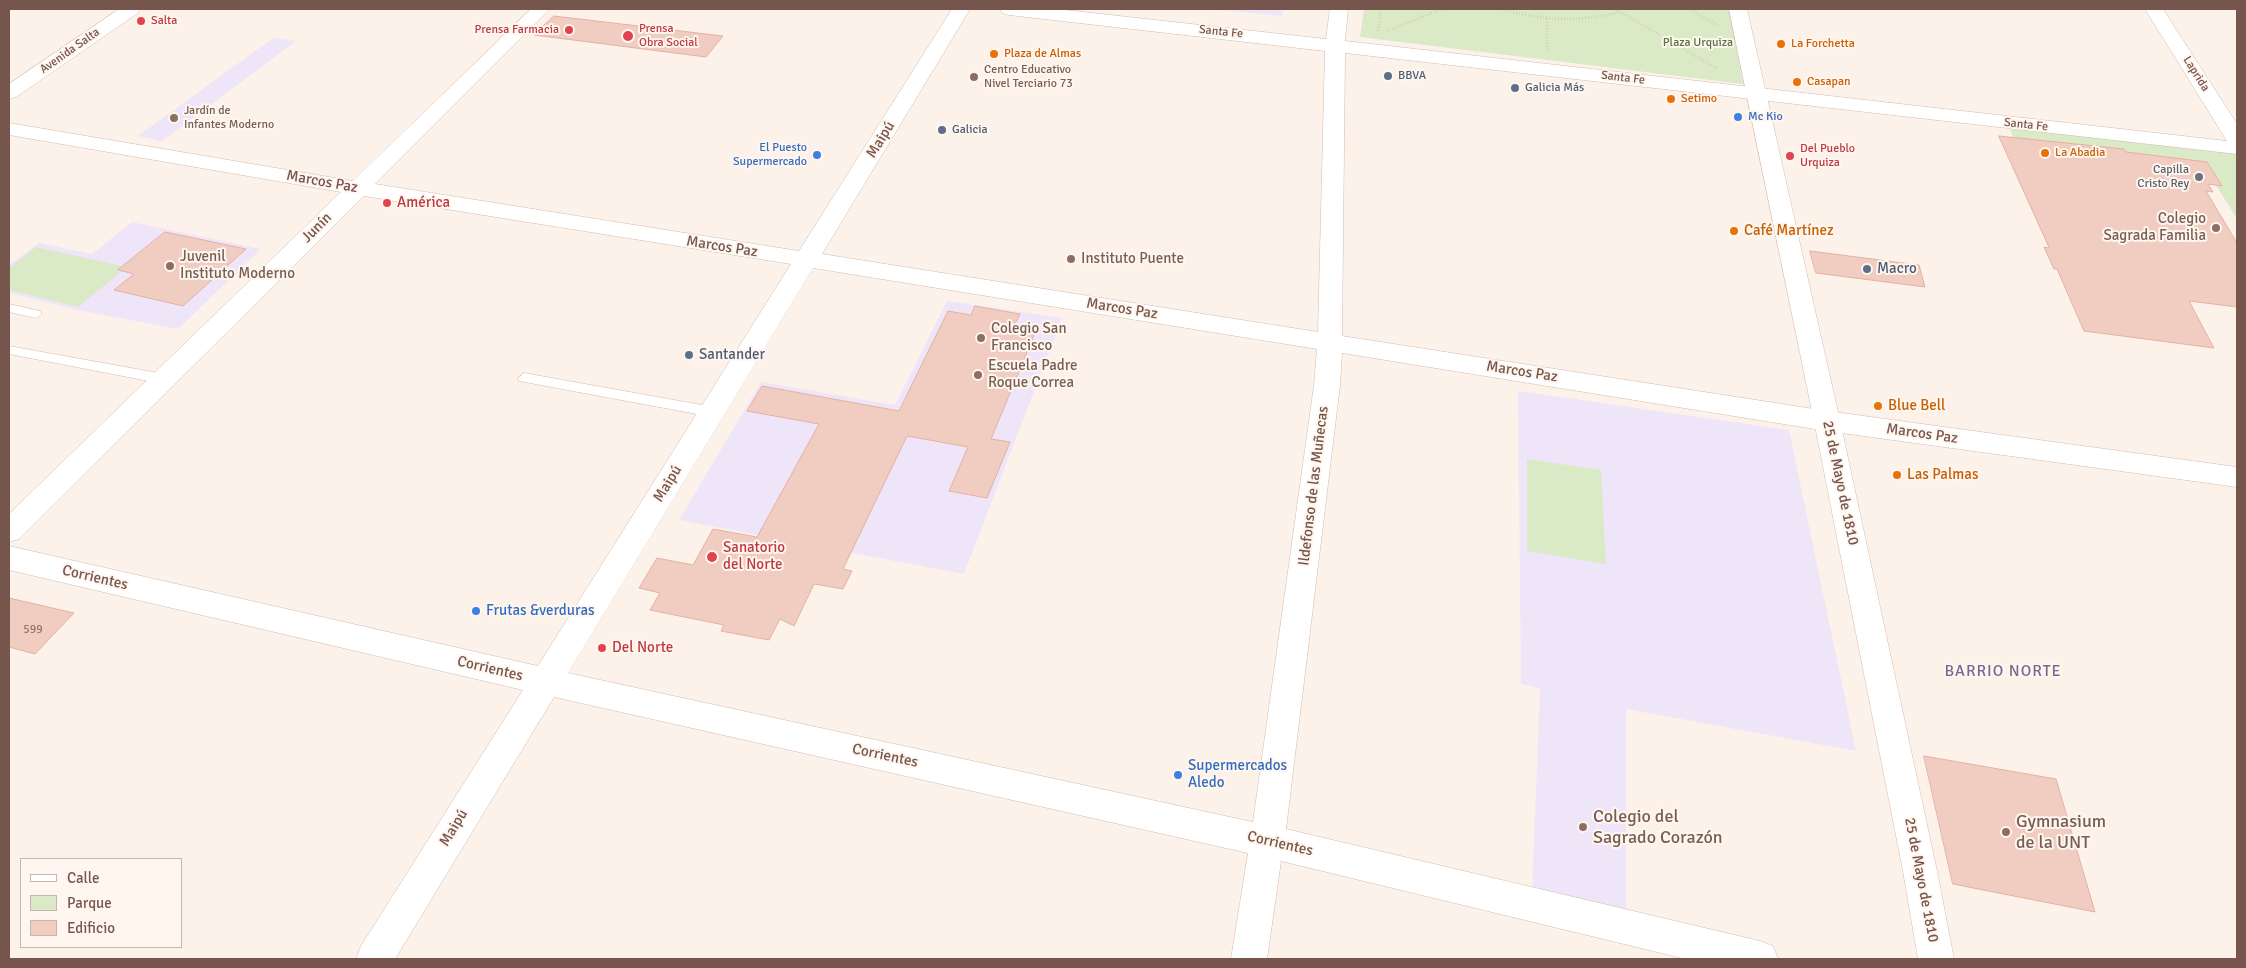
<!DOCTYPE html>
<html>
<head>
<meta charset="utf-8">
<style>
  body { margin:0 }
  #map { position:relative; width:2246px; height:968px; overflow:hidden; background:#fcf2e9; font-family:Signika,sans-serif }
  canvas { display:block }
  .frame { position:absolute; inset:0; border:10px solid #76554d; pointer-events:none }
  .legend { position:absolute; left:20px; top:858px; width:162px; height:90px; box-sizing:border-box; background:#fff6ef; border:1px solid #c8b6ae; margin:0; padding:6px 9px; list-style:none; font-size:15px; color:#76554d }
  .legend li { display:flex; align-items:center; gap:10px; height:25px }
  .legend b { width:25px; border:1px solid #c8b6ae }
</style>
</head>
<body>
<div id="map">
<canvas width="2246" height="968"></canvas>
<div class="frame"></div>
<ul class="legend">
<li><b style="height:6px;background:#fff"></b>Calle</li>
<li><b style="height:14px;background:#daeac7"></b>Parque</li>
<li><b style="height:14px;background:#f1cdc1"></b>Edificio</li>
</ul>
</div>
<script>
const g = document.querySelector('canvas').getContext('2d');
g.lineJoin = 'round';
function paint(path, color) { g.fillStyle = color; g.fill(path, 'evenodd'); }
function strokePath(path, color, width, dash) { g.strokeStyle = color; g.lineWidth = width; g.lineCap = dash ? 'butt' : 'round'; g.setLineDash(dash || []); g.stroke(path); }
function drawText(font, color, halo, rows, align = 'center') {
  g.font = font + ' Signika,sans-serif'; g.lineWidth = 4; g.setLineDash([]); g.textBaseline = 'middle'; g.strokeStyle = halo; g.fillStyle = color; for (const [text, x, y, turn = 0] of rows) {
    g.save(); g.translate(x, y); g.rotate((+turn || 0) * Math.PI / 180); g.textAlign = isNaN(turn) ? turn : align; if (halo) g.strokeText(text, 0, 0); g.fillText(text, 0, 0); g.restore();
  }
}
paint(new Path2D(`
  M1211 9H1283L1282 16Z
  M273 38 296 41 162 141 138 136Z
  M132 222 261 249 178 329 77 310 9 293V265L39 243 92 254Z
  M947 301 1062 318 964 574 679 520 761 382 895 405Z
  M1518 391 1789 430 1856 751 1626 709V912L1532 891 1540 688 1521 684Z`), '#efe5f9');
paint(new Path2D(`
  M1364 9H1729L1743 84 1360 37Z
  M2010 127 2236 151 2237 219 2206 169 2015 146Z
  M36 247 122 266 116 271 121 272 78 307 9 290V268Z
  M1527 459 1601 470 1606 564 1527 551Z`), '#daeac7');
const building = new Path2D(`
  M554 16 723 36 706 57 534 35Z
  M1999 136 2124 149 2126 152 2207 162 2222 186 2208 184 2213 192 2206 191 2237 243V307L2189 301 2214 348 2084 331 2057 269H2054L2044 247 2049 248Z
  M165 232 246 249 183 306 114 290 134 274 118 270Z
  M1810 251 1919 265 1925 287 1816 273Z
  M975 306 1020 314 1015 324 1037 328 991 439 1010 442 987 498 949 491 968 447 907 436 843 569 852 571 843 589 814 584 794 626 780 619 769 640 721 631 724 625 650 610 660 593 639 588 657 558 693 565 713 529 757 537 819 424 747 411 762 386 899 411 948 311 971 315Z
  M9 598 74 613 35 654 9 647Z
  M1924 756 2056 779 2095 912 1953 884Z`);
paint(building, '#f1cdc1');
strokePath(building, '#e3b1a2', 1);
const lane = new Path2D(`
  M9 304 40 311 42 314 36 318 9 312Z
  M9 346 164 374 170 379 164 384 9 354Z
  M524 373 713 407 718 409 720 412 718 415 713 417 519 381 518 378Z`);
const street = new Path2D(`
  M531 9H550L375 184 799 251 952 9H970L822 254 1318 332 1325 51 1009 15 1002 13 1000 9H1056L1326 39 1330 9H1348L1345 41 2227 141 2145 9H2163L2237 124V154L1345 53 1342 336 1827 411 2237 467V487L1827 431 1342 353 1340 385 1286 829 1760 941 1773 946 1778 959H1686L1281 861 1267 959H1231L1248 853 554 697 395 959H356L361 946 523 690 9 570V546L538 666 791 264 364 196 19 539 9 542V514L341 192 9 135V123L353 181ZM813 268 1317 349 1314 385 1253 822 568 673Z`);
const secondary = new Path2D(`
  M119 9H140L138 13 16 97 9 99V84Z
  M1729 9H1747L1840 421 1937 871 1954 959H1918L1903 871 1814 421Z`);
strokePath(lane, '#d0bab1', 1);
strokePath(street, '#d0bab1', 1);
strokePath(secondary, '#d6bbb1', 1);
strokePath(new Path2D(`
  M1502 9C1542 21 1579 22 1620 12
  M1615 9 1718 69
  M1688 9 1718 25
  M1547 19V51
  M1378 31 1381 9
  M1387 31 1442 9`), '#d6b0a4', 2.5, [0.5, 2.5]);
paint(lane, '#fff');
paint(street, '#fff');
paint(secondary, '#fff');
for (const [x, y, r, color] of [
  [141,21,5,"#e0444e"],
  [569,30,5,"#e0444e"],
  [628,36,6,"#e0444e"],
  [1781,44,5,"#e8710a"],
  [994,54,5,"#e8710a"],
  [1388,76,5,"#5c6f8a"],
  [974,77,5,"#8d6e63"],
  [1797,82,5,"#e8710a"],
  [1515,88,5,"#5c6f8a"],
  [1671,99,5,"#e8710a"],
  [1738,117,5,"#3f7fe0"],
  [174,118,5,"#8d6e63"],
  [942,130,5,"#5c6f8a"],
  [2045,153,5,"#e8710a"],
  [817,155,5,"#3f7fe0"],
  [1790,156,5,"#e0444e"],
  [2199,177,5,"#6b7280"],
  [387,203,5,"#e0444e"],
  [2216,228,5,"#8d6e63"],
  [1734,231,5,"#e8710a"],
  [1071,259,5,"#8d6e63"],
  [170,266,5,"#8d6e63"],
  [1867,269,5,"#5c6f8a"],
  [981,338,5,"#8d6e63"],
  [689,355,5,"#5c6f8a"],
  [978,375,5,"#8d6e63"],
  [1878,406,5,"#e8710a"],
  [1897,475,5,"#e8710a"],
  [712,557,6,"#e0444e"],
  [476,611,5,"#3f7fe0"],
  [602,648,5,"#e0444e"],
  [1178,775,5,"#3f7fe0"],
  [1583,827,5,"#8d6e63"],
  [2006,832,5,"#8d6e63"]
]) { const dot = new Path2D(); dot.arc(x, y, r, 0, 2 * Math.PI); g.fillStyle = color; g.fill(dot); strokePath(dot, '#fff6ef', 2); }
drawText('12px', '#be3a42', '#fff6ef', [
  ["Salta",151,21],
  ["Prensa",639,29],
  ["Obra Social",639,43],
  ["Prensa Farmacia",559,30,"right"],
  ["Del Pueblo",1800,149],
  ["Urquiza",1800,163]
], 'left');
drawText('12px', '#76554d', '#fff6ef', [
  ["Santa Fe",1221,32,6],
  ["Avenida Salta",70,51,-35],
  ["Laprida",2196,74,58],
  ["Santa Fe",1623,78,7],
  ["Santa Fe",2026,125,6]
]);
drawText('12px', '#587541', '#fff6ef', [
  ["Plaza Urquiza",1698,43]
]);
drawText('12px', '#c56008', '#fff6ef', [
  ["La Forchetta",1791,44],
  ["Plaza de Almas",1004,54],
  ["Casapan",1807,82],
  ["Setimo",1681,99],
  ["La Abadia",2055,153]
], 'left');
drawText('12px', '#785e54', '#fff6ef', [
  ["Centro Educativo",984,70],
  ["Nivel Terciario 73",984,84],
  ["Jardín de",184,111],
  ["Infantes Moderno",184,125]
], 'left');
drawText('12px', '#4e5e75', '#fff6ef', [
  ["BBVA",1398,76],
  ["Galicia Más",1525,88],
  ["Galicia",952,130]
], 'left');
drawText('12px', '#366cbe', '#fff6ef', [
  ["Mc Kio",1748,117],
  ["El Puesto",807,148,"right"],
  ["Supermercado",807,162,"right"]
], 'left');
drawText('12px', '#5b616d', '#fff6ef', [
  ["Capilla",2189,170],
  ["Cristo Rey",2189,184]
], 'right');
drawText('12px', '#95736a', null, [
  ["599",33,630]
]);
drawText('15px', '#76554d', '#fff6ef', [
  ["Maipú",881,140,-58],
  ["Marcos Paz",322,182,10],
  ["Junín",317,228,-45],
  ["Marcos Paz",722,247,9],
  ["Marcos Paz",1122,309,9],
  ["Marcos Paz",1522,372,9],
  ["Marcos Paz",1922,434,8],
  ["25 de Mayo de 1810",1840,483,78],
  ["Maipú",668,484,-58],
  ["Ildefonso de las Muñecas",1314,486,-83],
  ["Corrientes",95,578,13],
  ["Corrientes",490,669,13],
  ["Corrientes",885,756,12],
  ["Maipú",454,828,-59],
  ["Corrientes",1280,844,13],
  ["25 de Mayo de 1810",1921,880,79]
]);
drawText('15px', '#be3a42', '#fff6ef', [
  ["América",397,203],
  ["Sanatorio",723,548],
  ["del Norte",723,565],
  ["Del Norte",612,648]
], 'left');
drawText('15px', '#785e54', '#fff6ef', [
  ["Colegio",2206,219,"right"],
  ["Sagrada Familia",2206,236,"right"],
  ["Juvenil",180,257],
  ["Instituto Moderno",180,274],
  ["Instituto Puente",1081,259],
  ["Colegio San",991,329],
  ["Francisco",991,346],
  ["Escuela Padre",988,366],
  ["Roque Correa",988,383]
], 'left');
drawText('15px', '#c56008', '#fff6ef', [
  ["Café Martínez",1744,231],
  ["Blue Bell",1888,406],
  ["Las Palmas",1907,475]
], 'left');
drawText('15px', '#4e5e75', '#fff6ef', [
  ["Macro",1877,269],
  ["Santander",699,355]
], 'left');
drawText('15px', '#366cbe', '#fff6ef', [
  ["Frutas &verduras",486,611],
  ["Supermercados",1188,766],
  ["Aledo",1188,783]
], 'left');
g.letterSpacing = '1px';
drawText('16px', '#7c6592', '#fff6ef', [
  ["BARRIO NORTE",2003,672]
]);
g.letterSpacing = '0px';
drawText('18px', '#785e54', '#fff6ef', [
  ["Colegio del",1593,817],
  ["Sagrado Corazón",1593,838],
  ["Gymnasium",2016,822],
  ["de la UNT",2016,843]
], 'left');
</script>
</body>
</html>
